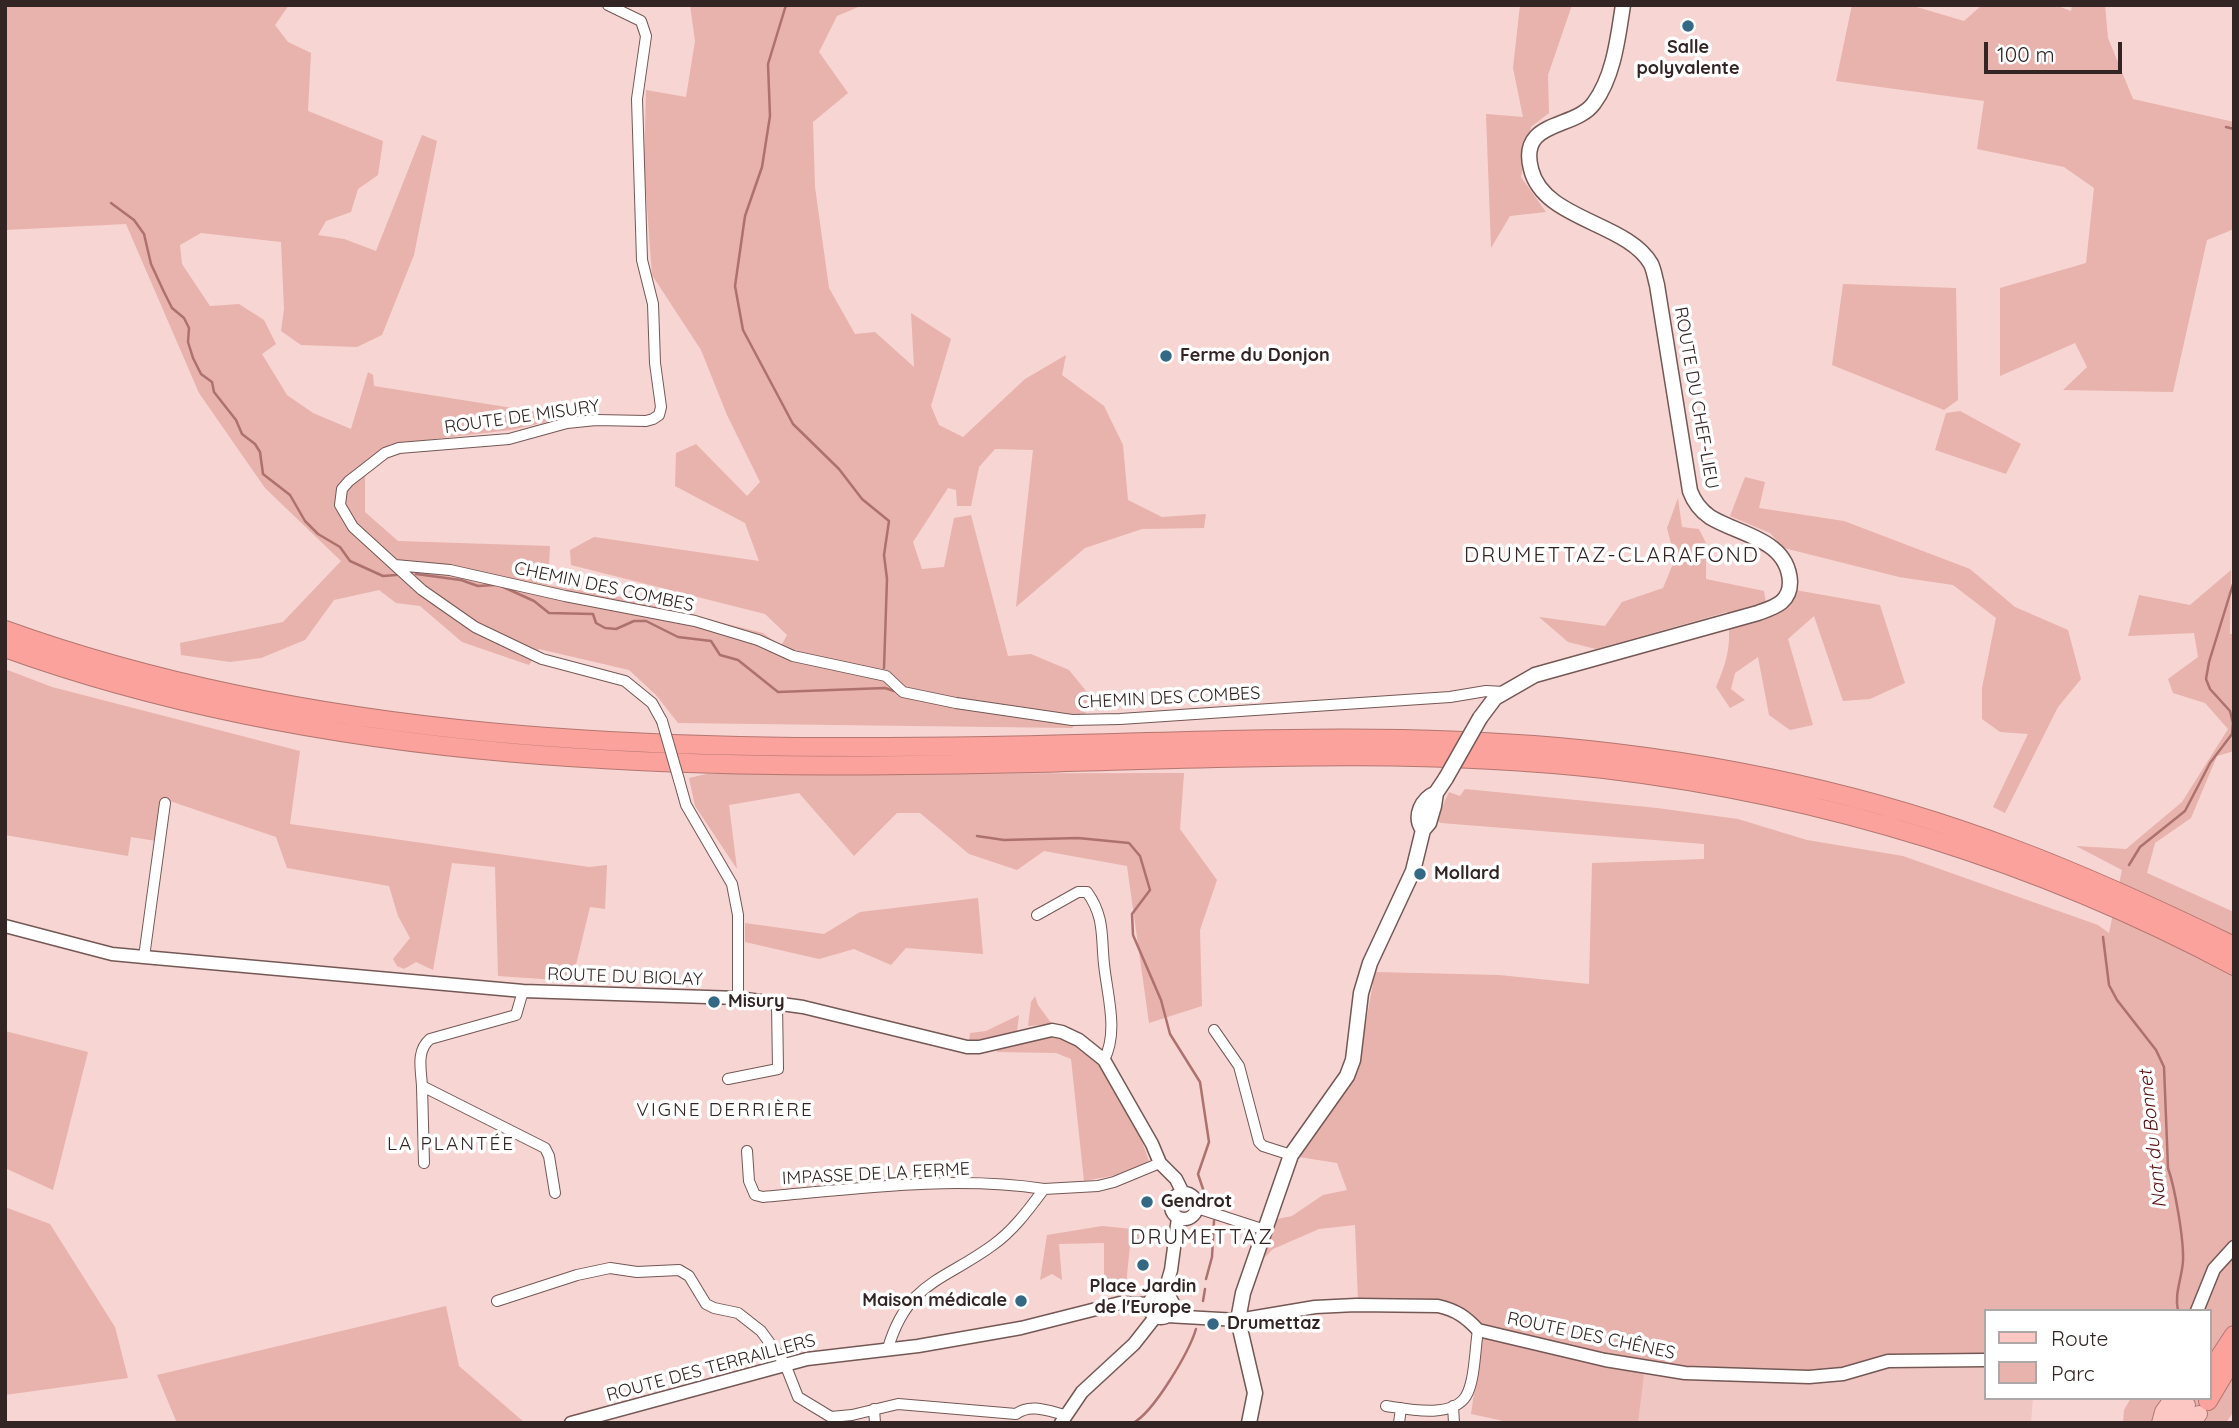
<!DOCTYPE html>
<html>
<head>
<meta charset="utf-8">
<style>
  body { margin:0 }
  #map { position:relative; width:2239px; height:1428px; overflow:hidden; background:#f7d5d2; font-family:Quicksand,sans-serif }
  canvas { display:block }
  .frame { position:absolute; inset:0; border:7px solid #322524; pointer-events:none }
  .legend { position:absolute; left:1984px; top:1309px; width:228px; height:91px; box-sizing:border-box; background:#fff; border:2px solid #ada8a7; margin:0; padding:9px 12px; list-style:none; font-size:21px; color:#322524 }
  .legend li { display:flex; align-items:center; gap:14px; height:35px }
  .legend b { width:35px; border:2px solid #ada8a7 }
  .scale { position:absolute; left:1984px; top:42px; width:138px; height:32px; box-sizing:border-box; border:4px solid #322524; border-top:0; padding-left:9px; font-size:21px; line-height:24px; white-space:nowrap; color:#322524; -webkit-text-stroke:5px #fff; paint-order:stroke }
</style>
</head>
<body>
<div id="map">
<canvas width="2239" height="1428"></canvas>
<div class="frame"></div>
<ul class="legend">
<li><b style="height:9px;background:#fcc7c3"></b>Route</li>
<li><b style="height:19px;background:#e8b2ad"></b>Parc</li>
</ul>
<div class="scale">100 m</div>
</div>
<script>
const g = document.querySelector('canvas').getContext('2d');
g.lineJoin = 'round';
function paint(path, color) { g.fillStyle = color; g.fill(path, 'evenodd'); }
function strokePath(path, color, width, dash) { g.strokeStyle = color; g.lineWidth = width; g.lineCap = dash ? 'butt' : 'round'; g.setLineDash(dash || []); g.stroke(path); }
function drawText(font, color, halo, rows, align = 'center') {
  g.font = font + ' Quicksand,sans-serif'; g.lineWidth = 7; g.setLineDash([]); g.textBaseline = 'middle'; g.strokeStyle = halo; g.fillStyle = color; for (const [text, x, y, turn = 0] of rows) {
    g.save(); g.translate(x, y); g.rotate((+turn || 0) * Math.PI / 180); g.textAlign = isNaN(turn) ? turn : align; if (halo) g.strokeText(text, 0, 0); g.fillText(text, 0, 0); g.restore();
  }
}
paint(new Path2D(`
  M1889 1365 1985 1366V1398H2033L2031 1423H1638L1643 1374 1774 1382Z`), '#efc6c2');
paint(new Path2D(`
  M5 5H289L275 25 288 42 311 53 308 111 383 141 378 175 358 189 351 212 326 221 318 235 344 239 376 251 422 135 437 141 414 255 382 335 357 347 301 345 281 331 284 309 281 242 201 233 180 245 182 264 210 306 239 304 264 320 276 344 262 354 287 395 313 413 351 429 368 372 373 375 374 386 569 417 511 430 391 444 365 477V512L398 541 550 546 548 585 620 597 763 633 781 646 787 635 765 614 571 565 570 550 594 537 759 561 745 523 675 486 676 453 696 444 747 496 760 482 727 415 701 350 652 275 644 166 646 90 686 97 695 41 690 5H863L837 16 819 52 848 93 813 122 815 187 829 288 855 334 875 332 914 367 911 313 951 339 931 406 939 425 963 437 1025 379 1066 355 1062 375 1104 406 1123 445 1128 500 1162 517 1206 514 1204 528 1142 529 1085 548 1016 607 1033 450 995 449 979 467 971 506H957L956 490 948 488 913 542 922 569 944 567 954 518 971 515 1008 656 1031 654 1069 670 1095 702 1072 728 678 723 656 695 629 670 539 649 529 665 462 642 420 606 396 603 379 590 334 600 305 640 261 658 230 662 181 655 180 643 283 622 341 561 265 488 199 393 126 224 5 230Z
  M1520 5H1572L1548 75 1549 113 1531 127 1521 177 1546 212 1510 216 1491 248 1486 114 1523 117 1513 68Z
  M1852 5H1910L1964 21 1982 5H2055L2071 11 2072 5H2105L2108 38 2133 99 2234 122V229L2207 240 2173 392 2063 390 2087 367 2075 343 2000 376V288L2086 263 2094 188 2064 167 1977 149 1984 101 1836 81Z
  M1843 284 1956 288 1958 400 1944 410 1832 365Z
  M1960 411 2021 444 2006 474 1935 450 1946 413Z
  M1745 477 1765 482 1759 508 1844 521 1970 569 2015 607 2068 630 2081 679 2058 707 2005 813 1993 807 2028 734 2000 732 1982 719V688L1996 618 1953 585 1899 577 1784 548 1770 533 1730 516Z
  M1678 498 1682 527 1699 529 1706 543V579L1764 591 1766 603 1795 590 1880 605 1905 683 1870 699 1843 701 1814 616 1788 639 1813 725 1790 730 1769 715 1758 657 1735 673 1731 689 1745 700 1730 708 1716 687C1728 660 1732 642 1727 612L1596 649 1568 642 1539 617 1605 626 1622 602 1663 588 1675 559 1667 528Z
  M2231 570 2230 634H2234V751L2217 756 2191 818 2155 843 2147 873 2234 912V1411L2226 1423H2123L2124 1410 2131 1398H2209V1311H1985V1366L1889 1365 1841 1379 1774 1382 1644 1374 1638 1423H1513L1471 1414 1484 1326 1455 1305 1358 1301 1355 1225 1319 1229 1273 1249 1262 1260 1273 1220 1292 1216 1323 1195 1347 1190 1337 1163 1299 1157 1302 1147 1358 1067 1375 972 1499 975 1589 984 1592 863 1704 859V844L1441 823 1436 820 1449 792 1460 796 1465 789 1657 808 1738 819 1807 840 1903 856 2098 925 2109 933 2122 870 2076 846 2126 849 2182 802 2228 729 2205 703 2173 693 2168 679 2198 657 2194 633 2128 636 2139 595 2190 605Z
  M5 669 52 687 300 751 290 824 589 867 607 865 605 909 590 907 572 981 498 976 495 867 452 863 433 970 416 962 404 969 397 966 393 959 410 938 398 916 389 886 287 868 276 837 164 799 156 841 131 837 128 856 5 835Z
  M1184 773 1180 829 1217 880 1200 930 1202 1006 1149 1023 1127 866 1044 851 1017 870 969 854 920 813H897L854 856 799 793 729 805 737 869 695 806 689 778 706 774Z
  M978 898 983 954 906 948 891 965 854 949 819 959 745 942V923L824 934 860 912Z
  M1035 996 1038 1005 1052 1024 1028 1026 1031 1002Z
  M1019 1015 1017 1031 969 1042 970 1033 986 1031Z
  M5 1031 88 1052 53 1190 5 1168Z
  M1046 1035 1061 1036 1079 1047 1102 1066 1141 1139 1149 1161 1117 1175 1084 1181 1071 1059 1056 1053 997 1052 996 1046Z
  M5 1207 50 1224 115 1327 128 1378 5 1395Z
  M1102 1226 1163 1232 1162 1237H1148L1130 1245 1126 1285H1104V1243L1059 1244 1062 1280 1052 1274 1040 1280 1047 1235Z
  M446 1306 459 1366 525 1423H177L157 1375Z`), '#e8b2ad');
strokePath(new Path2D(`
  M786 5 768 64 770 116 762 167 745 216 735 286 743 330 793 424 839 469 862 499 889 521 884 555 887 579 884 668
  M2226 127 2234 129
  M111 203 134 220 144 234 151 264 164 292 172 308 184 318 189 328 188 342 193 358 201 374 212 382 214 392 236 420 242 434 255 444 260 452 263 474 290 495 305 521 318 534 340 547 350 561 383 576 396 575
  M416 574 461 580 478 586 495 585
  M501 586 534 601 549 613 593 614 596 623 605 628 616 629 634 621H646L678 637 711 641 720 655 738 660 778 692 885 688 894 691
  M977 836 1004 840 1078 838 1129 843 1140 856 1150 890 1132 914 1133 935 1161 1000 1170 1034 1200 1082 1209 1142 1198 1174 1207 1201
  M2129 865 2140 847 2185 811 2210 763 2232 734 2233 723 2230 711 2210 689 2206 679 2209 662 2234 581
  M2103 937 2109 985 2117 1000 2156 1050 2164 1067 2168 1168C2175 1188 2184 1240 2183 1261 2182 1278 2174 1294 2178 1311
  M1206 1279 1212 1257 1214 1221
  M1203 1301 1205 1289
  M1133 1423C1154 1412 1189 1352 1196 1329`), '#ad726d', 2.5);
const minor = new Path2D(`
  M608 5 641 21 646 36 637 99 642 260 653 304 655 363 661 407 659 415 653 419 646 421 596 420 567 423 509 439 399 448 385 453 371 464 349 481 342 489 340 505 353 527 422 590 475 627 542 659 625 681 652 703 662 721
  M395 565 450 570 565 596 695 621 758 640 793 656 886 676 903 692 956 703 1072 720 1120 719 1450 697 1486 691 1504 692
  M679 780 686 805 732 884 738 915V998
  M1037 915 1078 892H1087C1105 917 1101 937 1104 964 1107 995 1119 1031 1104 1060
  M144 957 165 803
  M523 991 516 1015 430 1039C416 1051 421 1069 422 1086L545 1148 549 1156 555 1193
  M1214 1030 1239 1066 1259 1142 1263 1146 1291 1155
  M728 1079 778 1069 777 1004
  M422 1086 424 1163
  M747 1151 749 1181 755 1195 763 1197C854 1189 953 1175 1044 1189
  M1197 1208 1265 1230
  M497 1301 577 1275 610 1268 637 1272 679 1270 689 1276 706 1304 714 1308 738 1313 761 1331 785 1364 798 1397 831 1417 852 1415 898 1404 1016 1414C1030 1403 1049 1411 1065 1415
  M888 1348C908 1281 944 1281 993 1245 1014 1230 1029 1209 1044 1189L1098 1186 1114 1182 1160 1163
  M1386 1406C1407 1409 1452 1419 1466 1396 1475 1381 1475 1348 1478 1330
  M1453 1406 1454 1423
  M874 1409 875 1423
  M1399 1423 1401 1408`);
const tertiary = new Path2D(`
  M5 926 112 954 144 957 523 991 738 998 803 1007 967 1047H979L1052 1030 1062 1032 1079 1040 1104 1060 1152 1144 1160 1163 1176 1179 1183 1193
  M1171 1206a13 13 0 1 1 26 0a13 13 0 1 1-26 0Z
  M1164 1294 1171 1270 1178 1218
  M1149 1306a12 12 0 1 1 24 0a12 12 0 1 1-24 0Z
  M2197 1311 2214 1269 2234 1247
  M1167 1316 1238 1320 1315 1307 1356 1305 1438 1306C1456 1310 1466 1317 1478 1330L1605 1360 1685 1373 1809 1377 1843 1374 1888 1361 1985 1360
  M571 1423 807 1359 918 1346 1021 1328 1120 1303 1150 1304
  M1061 1423 1082 1392 1134 1344 1156 1316`);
const secondary = new Path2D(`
  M1480 718 1495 698 1535 675 1758 613C1774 607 1790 603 1790 582 1788 539 1739 535 1710 517 1700 510 1694 502 1690 491L1657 285C1655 278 1654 270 1651 264 1627 222 1543 220 1531 169 1518 119 1575 130 1594 103 1614 76 1618 37 1623 5
  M1423 830C1413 816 1422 799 1436 793
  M1249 1423 1255 1393 1238 1320 1243 1293 1291 1155 1347 1076 1353 1060 1361 993 1370 963 1413 871 1423 830 1429 823 1434 806 1436 793 1446 778`);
const primary = new Path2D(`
  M2160 1423 2163 1412 2173 1398
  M2173 1423 2187 1405
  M2190 1423 2199 1414`);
const motorway = new Path2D(`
  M5 630C319 743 658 751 987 746 1177 743 1368 730 1558 747 1713 761 1869 794 2014 849 2089 877 2162 911 2234 946
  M5 648C332 766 690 771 1033 763 1224 758 1415 748 1604 769 1824 795 2039 862 2234 966
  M2209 1373 2234 1335
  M2208 1401 2234 1357`);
strokePath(minor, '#745855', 12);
strokePath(tertiary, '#745855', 15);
strokePath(secondary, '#745855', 17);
strokePath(primary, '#b47671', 18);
strokePath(motorway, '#b47671', 20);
strokePath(minor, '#fff', 10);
strokePath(tertiary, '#fff', 12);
strokePath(secondary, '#fff', 14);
strokePath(primary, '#fcc7c3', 16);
strokePath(motorway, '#faa29b', 18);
const minorBridge = new Path2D(`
  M662 721 679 780`);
const secondaryBridge = new Path2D(`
  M1446 778 1480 718`);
strokePath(minorBridge, '#745855', 12, []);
strokePath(secondaryBridge, '#745855', 17, []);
strokePath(minorBridge, '#fff', 10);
strokePath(secondaryBridge, '#fff', 14);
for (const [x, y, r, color] of [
  [1688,26,7,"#346885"],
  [1166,356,7,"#346885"],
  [1420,874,7,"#346885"],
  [714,1002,7,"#346885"],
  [1147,1202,7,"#346885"],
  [1143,1265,7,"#346885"],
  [1021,1301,7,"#346885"],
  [1213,1324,7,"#346885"]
]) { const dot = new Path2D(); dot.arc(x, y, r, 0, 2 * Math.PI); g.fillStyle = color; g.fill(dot); strokePath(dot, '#fff', 2.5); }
drawText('bold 18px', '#322524', '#fff', [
  ["Salle",1688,48,"center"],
  ["polyvalente",1688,69,"center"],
  ["Ferme du Donjon",1180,356],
  ["Mollard",1434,874],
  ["Misury",728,1002],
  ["Gendrot",1161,1202],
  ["Place Jardin",1143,1287,"center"],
  ["de l'Europe",1143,1308,"center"],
  ["Maison médicale",1007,1301,"right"],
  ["Drumettaz",1227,1324]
], 'left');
drawText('18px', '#322524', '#fff', [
  ["ROUTE DU CHEF-LIEU",1696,398,80],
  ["ROUTE DE MISURY",522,417,-8],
  ["CHEMIN DES COMBES",604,587,12],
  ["CHEMIN DES COMBES",1169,698,-3],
  ["ROUTE DU BIOLAY",625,977,2],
  ["IMPASSE DE LA FERME",876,1174,-3],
  ["ROUTE DES CHÊNES",1591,1336,12],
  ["ROUTE DES TERRAILLERS",711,1368,-15]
]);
g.letterSpacing = '2px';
drawText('19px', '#322524', '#fff', [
  ["VIGNE DERRIÈRE",725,1110],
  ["LA PLANTÉE",451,1144]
]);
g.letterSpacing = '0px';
drawText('italic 19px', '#580d10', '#fff', [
  ["Nant du Bonnet",2153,1139,-96]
]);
g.letterSpacing = '2px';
drawText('21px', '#322524', '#fff', [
  ["DRUMETTAZ-CLARAFOND",1612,556],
  ["DRUMETTAZ",1202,1238]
]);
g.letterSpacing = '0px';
</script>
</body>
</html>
